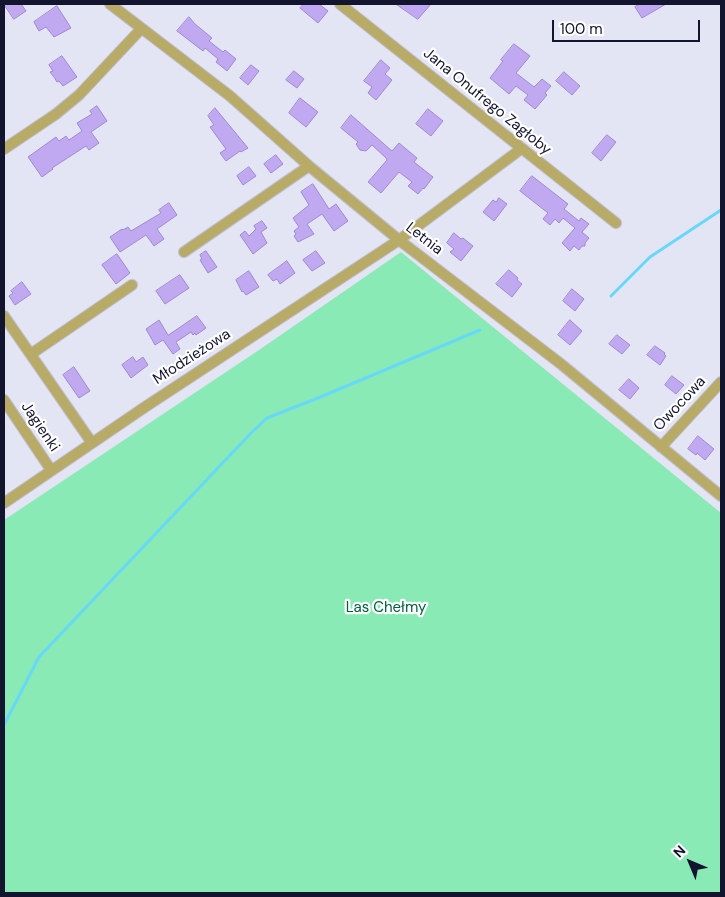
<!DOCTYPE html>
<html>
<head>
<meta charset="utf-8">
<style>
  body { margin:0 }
  #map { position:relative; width:725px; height:897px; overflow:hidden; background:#e3e5f4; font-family:"DM Sans",sans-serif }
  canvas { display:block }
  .frame { position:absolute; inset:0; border:5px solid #13142e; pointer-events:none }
  .north { position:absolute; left:665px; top:837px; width:50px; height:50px; -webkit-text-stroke:4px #fff; paint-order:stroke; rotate:315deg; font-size:14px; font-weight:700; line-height:20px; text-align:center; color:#13142e }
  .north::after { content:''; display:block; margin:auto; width:18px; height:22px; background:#13142e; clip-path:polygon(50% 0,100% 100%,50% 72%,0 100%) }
  .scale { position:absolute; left:552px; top:20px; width:148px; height:22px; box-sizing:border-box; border:2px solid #13142e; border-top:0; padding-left:6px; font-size:15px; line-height:18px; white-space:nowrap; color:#13142e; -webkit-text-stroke:4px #fff; paint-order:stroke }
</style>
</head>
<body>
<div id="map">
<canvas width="725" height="897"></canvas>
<div class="frame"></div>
<div class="north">N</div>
<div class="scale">100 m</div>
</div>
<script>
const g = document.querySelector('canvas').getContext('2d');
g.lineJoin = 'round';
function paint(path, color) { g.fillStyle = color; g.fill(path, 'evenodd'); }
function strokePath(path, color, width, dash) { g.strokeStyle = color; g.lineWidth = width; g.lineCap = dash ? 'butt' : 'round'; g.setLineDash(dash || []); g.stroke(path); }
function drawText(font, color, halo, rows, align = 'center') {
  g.font = font + ' "DM Sans",sans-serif'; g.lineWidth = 4.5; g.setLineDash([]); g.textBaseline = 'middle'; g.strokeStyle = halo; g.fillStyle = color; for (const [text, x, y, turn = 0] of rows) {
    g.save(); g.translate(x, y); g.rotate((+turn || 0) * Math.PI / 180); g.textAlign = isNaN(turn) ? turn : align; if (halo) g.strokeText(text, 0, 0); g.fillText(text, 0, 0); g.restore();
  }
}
paint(new Path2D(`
  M401 252 721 513V893H4V520L259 350Z`), '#89eab5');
strokePath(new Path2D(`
  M611 296 650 257 721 210
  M4 725 39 657 251 433 267 418 318 398 480 330`), '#68d8f8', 3);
const building = new Path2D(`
  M4 4H21L26 11 14 19Z
  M304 4H319L328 11 318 23 300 8Z
  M396 4H431L418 19Z
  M640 4H666L642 18 635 7Z
  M57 6 71 28 54 37 46 27 39 31 34 22Z
  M189 17 195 24 212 38 209 41 223 52 225 50 236 59 227 71 216 62 218 59 205 48 203 51 177 31Z
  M514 44 530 56 516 73 534 87 542 79 551 86 545 93 547 95 535 109 524 100 528 95 516 86 509 94 490 78 503 61 501 60Z
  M62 56 77 77 63 86 59 81 57 82 54 77 50 72 53 71 49 65Z
  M381 60 390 68 385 74 392 80 376 100 368 93 372 87 364 81Z
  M251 65 259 71 248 85 240 78Z
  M294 71 304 79 297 88 286 80Z
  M564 72 580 86 572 95 556 81Z
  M300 98 318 112 306 127 289 113Z
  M97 106 107 121 91 132 99 143 89 150 86 146 52 168 53 169 42 177 28 157 56 137 59 141 66 136 69 140 82 131 77 123 92 114 90 111Z
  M215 108 248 148 241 152 240 151 226 161 220 153 226 149 210 127 214 125 208 116Z
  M428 109 443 121 431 136 416 124Z
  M351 115 392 151 399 143 417 158 414 162 433 177 424 189 423 188 418 194 408 186 412 182 399 172 381 193 368 182 387 160 386 158 372 145 366 151 360 150 356 144 358 142 341 128Z
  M607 135 616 142 601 161 592 153Z
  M276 155 283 164 271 173 264 164Z
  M249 167 256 176 243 185 237 176Z
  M532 176 568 204 564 209 579 221 581 218 589 224 582 232 589 238 585 243V246H582L579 250 574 246 570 251 562 243 575 228 563 218 559 223 555 219 550 225 543 219 548 213 520 191Z
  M313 184 329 209 336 204 348 221 334 231 322 214 307 224 314 234 298 242 294 236 296 234 294 231 299 227 293 218 309 205 301 192Z
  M499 198 507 204 494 221 483 212 493 200 496 202Z
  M169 203 177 215 157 229 164 239 154 246 146 235 120 252 110 237 122 229 123 230 128 227 131 231 161 213 159 210Z
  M262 221 267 228 261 232 267 243 253 254 240 235 245 231 249 236 256 229 254 226Z
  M454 233 461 239 463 238 473 246 461 261 450 252 454 249 447 243Z
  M206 251 217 267 208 273 200 260 202 259 200 255Z
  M316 251 325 263 312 271 303 260Z
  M117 254 130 273 116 284 102 265Z
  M287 261 295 273 280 284 277 279 273 281 268 275Z
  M509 270 518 278 517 280 522 284 512 297 496 284Z
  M249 271 259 287 246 295 243 291 242 292 236 280Z
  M180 275 189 288 165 304 156 291Z
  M22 282 31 294 15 305 9 296 13 293 11 291Z
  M572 289 584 299 575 311 563 301Z
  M197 316 206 328 196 335 195 333 193 335 191 332 176 342 180 349 173 354 163 340 155 345 146 329 159 320 168 335Z
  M570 320 582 331 570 345 558 335Z
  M617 335 630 345 622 354 609 344Z
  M655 346 665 353 664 354 666 356 660 365 647 355Z
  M133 357 136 362 143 357 148 365 131 378 122 365Z
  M74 367 90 391 79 398 63 375Z
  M672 376 684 385 676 394 665 385Z
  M629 379 639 388 630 399 619 390Z
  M698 436 714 449 705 460 697 453 696 455 688 449Z`);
paint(building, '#c0a9f1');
strokePath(building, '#9f89ce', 1);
const street = new Path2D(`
  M110 4 230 96 309 166 399 240 561 364 721 496
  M340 4 616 223
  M4 149 56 114 79 95 141 29
  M184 252 309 166
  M4 316 92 443
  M31 354 132 285
  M4 400 51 470
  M661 447 721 382
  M4 503 145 407 399 240 521 149`);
strokePath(street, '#bebfd0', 12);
strokePath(street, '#b8ab68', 10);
drawText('15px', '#13142e', '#fff', [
  ["Jana Onufrego Zagłoby",487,102,39],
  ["Letnia",424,239,38],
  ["Młodzieżowa",192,357,-33],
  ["Owocowa",680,404,-47],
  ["Jagienki",40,427,56]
]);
drawText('15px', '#00613c', '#fff', [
  ["Las Chełmy",386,608]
]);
</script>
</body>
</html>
